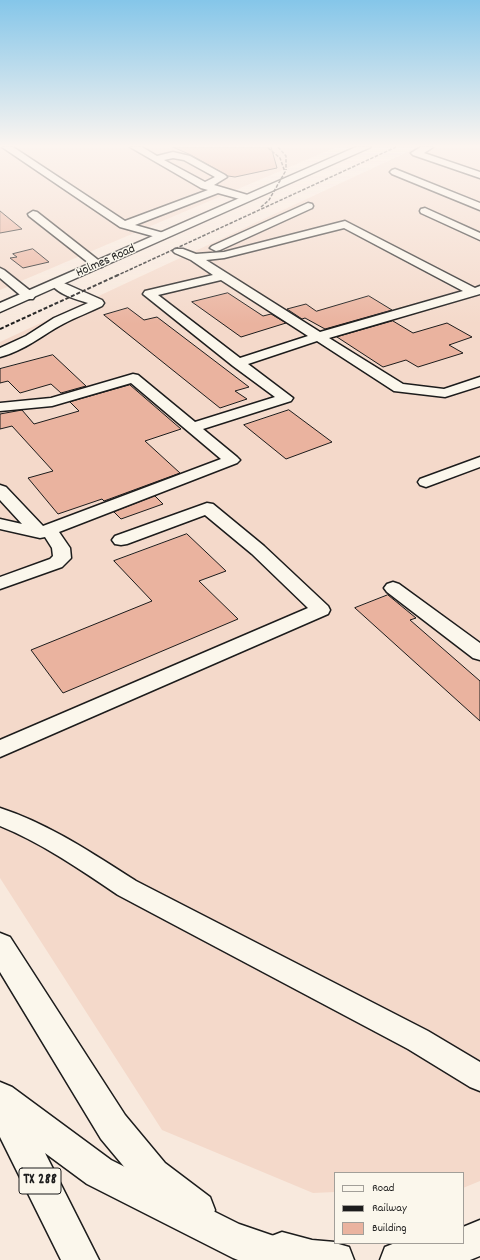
<!DOCTYPE html>
<html>
<head>
<meta charset="utf-8">
<style>
  body { margin:0 }
  #map { position:relative; width:480px; height:1260px; overflow:hidden; background:#f8e9dd; font-family:Dekko,sans-serif }
  canvas { display:block }
  .legend { position:absolute; left:334px; top:1172px; width:130px; height:72px; box-sizing:border-box; background:#fbf7ec; border:1px solid #a29f99; margin:0; padding:5px 7px; list-style:none; font-size:12px; color:#1c1c1c }
  .legend li { display:flex; align-items:center; gap:8px; height:20px }
  .legend b { width:20px; border:1px solid #a29f99 }
</style>
</head>
<body>
<div id="map">
<canvas width="480" height="1260"></canvas>
<ul class="legend">
<li><b style="height:5px;background:#fbf7ec"></b>Road</li>
<li><b style="height:5px;background:#1c1c1c"></b>Railway</li>
<li><b style="height:11px;background:#eab39f"></b>Building</li>
</ul>
</div>
<script>
const g = document.querySelector('canvas').getContext('2d');
g.lineJoin = 'round';
function paint(path, color) { g.fillStyle = color; g.fill(path, 'evenodd'); }
function strokePath(path, color, width, dash) { g.strokeStyle = color; g.lineWidth = width; g.lineCap = dash ? 'butt' : 'round'; g.setLineDash(dash || []); g.stroke(path); }
function drawText(font, color, halo, rows, align = 'center') {
  g.font = font + ' Dekko,sans-serif'; g.lineWidth = 3; g.setLineDash([]); g.textBaseline = 'middle'; g.strokeStyle = halo; g.fillStyle = color; for (const [text, x, y, turn = 0] of rows) {
    g.save(); g.translate(x, y); g.rotate((+turn || 0) * Math.PI / 180); g.textAlign = isNaN(turn) ? turn : align; if (halo) g.strokeText(text, 0, 0); g.fillText(text, 0, 0); g.restore();
  }
}
paint(new Path2D(`
  M0 147H337L0 290Z
  M418 147H480V1181L463 1188V1173H335V1192L313 1193 162 1130 0 878V342Z`), '#f4d9ca');
const building = new Path2D(`
  M173 147H271L277 168 235 177 228 176 191 155Z
  M0 211 22 229 0 233Z
  M33 249 49 262 23 268 10 258 17 257 13 254Z
  M228 293 263 316 271 314 286 323 241 337 192 302Z
  M369 296 392 310 325 329 305 318 302 319 287 309 306 304 316 311Z
  M128 308 144 320 157 317 249 387 235 391 247 399 220 408 104 315Z
  M393 321 413 333 447 323 472 337 449 345 463 353 418 367 406 360 383 367 337 337Z
  M53 355 86 386 61 393 51 384 20 393 8 381 0 383V369Z
  M130 385 181 429 145 441 180 473 104 501 102 499 58 514 28 478 53 471 12 426 0 429V414L22 410 34 424 79 411 70 402Z
  M289 410 332 442 286 459 244 425Z
  M155 496 163 504 121 519 114 512Z
  M187 534 226 571 199 581 238 619 63 693 31 650 152 601 114 561Z
  M388 595 416 618 410 620 480 681V721L355 608Z`);
paint(building, '#eab39f');
strokePath(building, '#1c1c1c', 1);
const minor = new Path2D(`
  M2 147H13L125 221 208 190 201 188 130 147H142L157 156 173 152 190 156 225 175 227 177 214 185 251 196 252 198 247 201 218 193 135 225 167 234 169 236 163 239 120 227ZM173 158 184 160 215 177 205 182 164 160Z
  M421 147H433L424 153 480 172V178L413 155 411 153Z
  M395 169 480 203V210L392 174 390 172 392 170Z
  M308 203 312 204 313 206 312 208 220 250 216 251 210 248 212 246Z
  M425 208 480 233V240L421 213 420 211 421 209Z
  M33 211 37 212 102 263 104 265 102 267H94L29 216 28 214Z
  M345 221 475 288 480 286V294L329 338 403 384 444 389 480 377V386L445 397 394 391 317 341 248 364 293 398 291 401 203 429 237 457 240 460 237 463 59 532 70 548 71 558 62 567 0 589V577L50 559 53 556 52 548 45 537 40 538 0 529V519L22 524 0 500V485L6 487 43 526 221 459 131 383 52 406 0 411V403L51 398 133 374 138 375 195 422 275 397 233 366 143 294 145 291 213 275 191 260 175 253 173 251 175 249H183L196 254 224 252ZM344 228 463 291 320 332 206 260 224 258ZM221 280 308 336 240 358 158 295Z
  M0 268 4 270 33 293 35 296 33 299H25L0 278Z
  M57 280 102 300 104 303 102 306C90 312 76 317 63 324 42 335 24 351 0 357V348L26 336 54 318 88 303C76 299 59 295 51 284L53 281Z
  M480 457V467L426 487 420 485 418 482 420 479Z
  M207 503 213 504 264 546 328 606 330 610 328 614 0 757V740L308 608 252 554 205 515 127 544 121 545 115 544 112 540 115 536Z
  M393 582 399 584 480 643V660L473 658 387 592 384 588 387 584Z
  M0 808C49 824 92 853 136 881L428 1031 480 1062V1091L470 1087 408 1049 118 895C81 870 42 843 0 826Z`);
const major = new Path2D(`
  M356 147H371L0 312V303Z
  M0 933 10 937 125 1115 165 1163 210 1197 215 1210 210 1223 197 1228 184 1223 141 1187 101 1139 0 972Z
  M480 1220V1256L470 1260H380L385 1247 395 1243H463V1227Z
  M282 1232 312 1240 335 1242V1243L349 1247 354 1260H268L264 1250 269 1237Z`);
const highway = new Path2D(`
  M0 1082 12 1087 111 1160 239 1224 306 1247 311 1260H238L233 1258 87 1184 45 1153 99 1260H61L0 1137Z`);
strokePath(minor, '#1c1c1c', 3);
strokePath(major, '#1c1c1c', 3);
strokePath(highway, '#1c1c1c', 3);
paint(minor, '#fbf7ec');
paint(major, '#fbf7ec');
paint(highway, '#fbf7ec');
strokePath(new Path2D(`
  M278 147 286 156V170
  M261 207 269 200 285 172 280 158 267 147
  M116 276 396 147`), '#1c1c1c', 1.5, [3.5, 1.5]);
strokePath(new Path2D(`
  M0 329 118 275`), '#1c1c1c', 2, [4, 2]);
const sky = g.createLinearGradient(0, 0, 0, 324);
sky.addColorStop(0, '#85c6e9');
sky.addColorStop(0.45, '#fcf5f0');
sky.addColorStop(1, '#fcf5f000');
g.fillStyle = sky;
g.fillRect(0, 0, 480, 324);
drawText('13px', '#1c1c1c', '#fbf7ec', [
  ["Holmes Road",106,262,-24]
]);
for (const [x, y, w] of [
  [40,1181,42]
]) { const box = new Path2D(); box.roundRect(x - w / 2, y - 13, w, 26, 3); g.fillStyle = '#fbf7ec'; g.fill(box); strokePath(box, '#1c1c1c', 1); }
drawText('bold 15px', '#1c1c1c', null, [
  ["TX 288",40,1181]
]);
</script>
</body>
</html>
